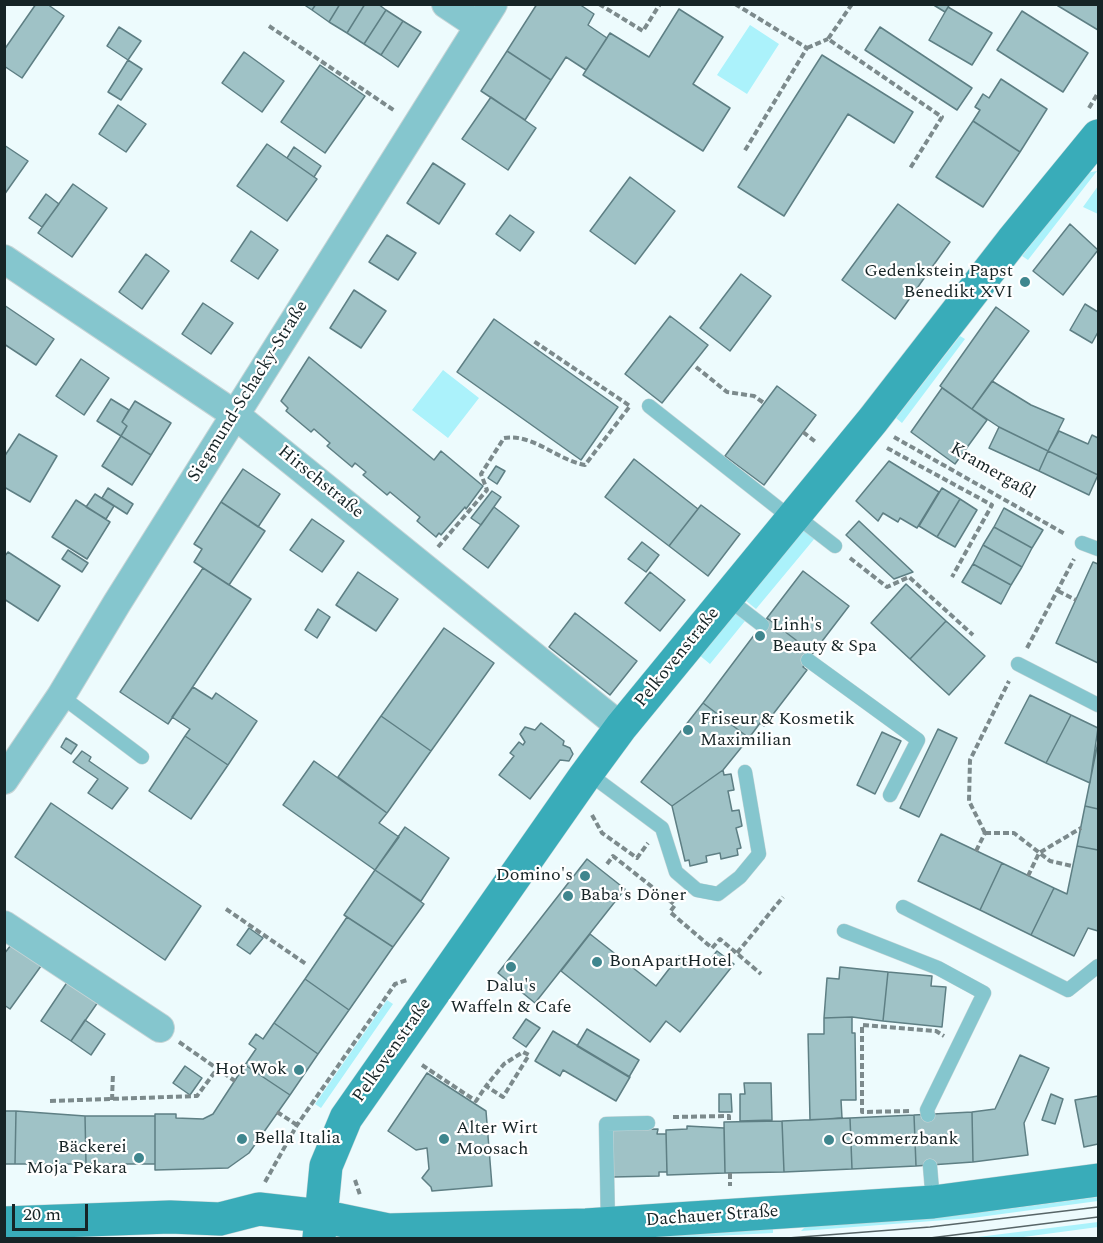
<!DOCTYPE html>
<html>
<head>
<meta charset="utf-8">
<style>
  body { margin:0 }
  #map { position:relative; width:1103px; height:1243px; overflow:hidden; background:#edfbfd; font-family:Spectral,serif }
  canvas { display:block }
  .frame { position:absolute; inset:0; border:6px solid #162426; pointer-events:none }
  .scale { position:absolute; left:12px; top:1204px; width:76px; height:27px; box-sizing:border-box; border:3px solid #162426; border-top:0; padding-left:8px; font-size:18px; line-height:21px; white-space:nowrap; color:#162426; -webkit-text-stroke:4px #fff; paint-order:stroke }
</style>
</head>
<body>
<div id="map">
<canvas width="1103" height="1243"></canvas>
<div class="frame"></div>
<div class="scale">20 m</div>
</div>
<script>
const g = document.querySelector('canvas').getContext('2d');
g.lineJoin = 'round';
function paint(path, color) { g.fillStyle = color; g.fill(path, 'evenodd'); }
function strokePath(path, color, width, dash) { g.strokeStyle = color; g.lineWidth = width; g.lineCap = dash ? 'butt' : 'round'; g.setLineDash(dash || []); g.stroke(path); }
function drawText(font, color, halo, rows, align = 'center') {
  g.font = font + ' Spectral,serif'; g.lineWidth = 4.5; g.setLineDash([]); g.textBaseline = 'middle'; g.strokeStyle = halo; g.fillStyle = color; for (const [text, x, y, turn = 0] of rows) {
    g.save(); g.translate(x, y); g.rotate((+turn || 0) * Math.PI / 180); g.textAlign = isNaN(turn) ? turn : align; if (halo) g.strokeText(text, 0, 0); g.fillText(text, 0, 0); g.restore();
  }
}
paint(new Path2D(`
  M750 25 779 44 747 94 717 75Z
  M1097 171 1028 260 1022 256 1086 173Z
  M1098 186V214L1083 207Z
  M960 336 965 339 902 423 896 418Z
  M443 370 479 398 448 438 412 410Z
  M804 529 815 538 756 609 745 600Z
  M734 611 745 621 710 664 698 654Z
  M387 1000 393 1004 321 1108 315 1104Z
  M1098 1197V1201L972 1218 801 1231 805 1227 992 1211Z
  M1098 1222V1227L1016 1238H970Z
  M773 1229V1233L675 1238H555Z`), '#abf2fb');
const building = new Path2D(`
  M36 4H47L64 16 22 78 4 66V50Z
  M303 4H316L312 10Z
  M316 4H340L329 22 312 10Z
  M340 4H365L347 33 329 22Z
  M365 4H378L386 10 364 44 347 33Z
  M537 4H579L594 14 588 25 607 38 586 70 566 57 551 80 507 51Z
  M932 4H950L945 12Z
  M1055 4H1098V30Z
  M948 7 992 33 972 65 929 40Z
  M679 9 723 37 693 84 730 108 703 151 583 75 610 33 649 57Z
  M386 10 403 21 381 55 364 44Z
  M1022 11 1088 53 1063 92 997 50Z
  M403 21 421 32 398 67 381 55Z
  M119 27 141 41 128 60 107 46Z
  M880 27 972 88 957 110 865 50Z
  M507 51 551 80 525 120 481 91Z
  M244 52 284 81 262 112 222 83Z
  M822 55 913 112 894 143 848 114 784 216 738 187Z
  M128 60 142 69 121 100 108 92Z
  M320 65 365 96 325 153 281 122Z
  M1001 79 1047 109 1020 152 973 121 980 110 975 107 983 94 989 98Z
  M491 97 536 128 508 170 462 139Z
  M118 105 146 124 126 152 99 134Z
  M973 121 1020 152 983 207 936 177Z
  M267 144 317 179 287 221 237 186Z
  M4 145 28 161 4 195Z
  M294 147 321 166 314 177 287 158Z
  M433 163 465 184 439 224 407 203Z
  M630 177 675 211 635 264 590 231Z
  M73 184 107 208 72 257 38 233Z
  M46 194 59 204 42 227 29 218Z
  M898 204 950 242 895 319 842 280Z
  M510 215 534 232 520 251 496 234Z
  M1070 224 1098 250 1063 295 1033 271Z
  M251 231 278 250 258 279 231 261Z
  M387 235 416 253 398 280 369 262Z
  M146 254 169 271 142 309 119 292Z
  M741 274 771 296 730 351 700 328Z
  M354 290 386 311 361 348 330 328Z
  M203 303 233 323 211 354 182 334Z
  M1085 304 1098 312V332L1092 343 1070 330Z
  M4 305 54 339 36 365 4 344Z
  M996 307 1029 331 972 409 940 386Z
  M670 316 708 345 662 403 625 374Z
  M494 319 618 407 581 460 457 372Z
  M309 357 434 460 441 451 483 486 466 509 465 507 441 535 439 533 436 537 417 521 420 517 390 492 387 495 363 475 366 472 355 463 352 467 327 446 330 443 314 429 311 432 286 411 288 408 281 401Z
  M81 359 109 378 84 415 56 396Z
  M992 381 1031 405 1064 419 1048 451 999 427 972 409Z
  M777 386 816 415 764 485 725 456Z
  M942 388 987 420 955 464 911 432Z
  M111 399 129 410 122 422 127 426 121 436 97 421Z
  M135 401 171 423 151 455 121 436 127 426 122 422Z
  M999 427 1048 451 1039 471 989 448Z
  M1059 431 1088 444 1092 435 1098 438V475L1048 451Z
  M19 434 57 456 30 502 4 487V457Z
  M121 436 151 455 132 485 102 466Z
  M1048 451 1098 475 1089 495 1039 471Z
  M634 459 698 509 669 546 605 497Z
  M889 461 939 492 917 528 900 518 898 522 883 513 878 521 856 501Z
  M496 466 505 471 497 484 488 478Z
  M243 469 280 494 258 527 221 502Z
  M108 488 133 504 127 514 102 498Z
  M942 488 960 499 937 537 919 526Z
  M492 491 501 497 481 525 471 518Z
  M95 494 114 506 106 519 86 507Z
  M960 499 977 510 955 547 937 537Z
  M76 500 110 522 87 559 52 537Z
  M221 502 265 531 229 585 194 562 202 549 194 544Z
  M701 505 740 534 708 576 669 546Z
  M494 507 519 526 488 568 463 549Z
  M1004 508 1043 530 1032 548 994 527Z
  M312 519 344 541 322 572 290 550Z
  M859 521 913 572 894 579 846 535Z
  M994 527 1032 548 1022 567 983 545Z
  M642 542 659 555 646 572 628 559Z
  M983 545 1022 567 1011 585 973 564Z
  M68 550 88 563 82 572 62 559Z
  M8 552 60 586 38 621 4 599V557Z
  M1093 562 1098 564V663L1056 643Z
  M973 564 1011 585 1001 604 962 582Z
  M203 568 251 599 168 724 120 692Z
  M803 571 849 606 813 653 767 618Z
  M358 572 398 599 376 631 336 605Z
  M650 572 685 600 660 631 625 603Z
  M906 584 946 621 910 659 871 623Z
  M318 609 330 617 317 638 305 630Z
  M575 613 637 661 610 695 549 647Z
  M767 618 813 653 803 667 807 670 764 726 760 723 749 738 703 703Z
  M946 621 985 656 949 695 910 659Z
  M444 628 494 663 431 751 381 716Z
  M193 687 212 699 216 693 257 721 228 765 185 736 190 729 172 717Z
  M1030 695 1071 715 1046 763 1005 743Z
  M703 703 749 738 723 770 672 806 641 782Z
  M1071 715 1098 728 1090 783 1046 763Z
  M381 716 431 751 387 813 338 777Z
  M541 723 564 741 563 745 570 748 573 754 569 761 560 760 530 799 499 775 514 756 510 753 519 742 523 745 525 742 520 734 525 727 535 730Z
  M938 729 957 738 919 817 900 808Z
  M882 732 901 741 875 794 857 785Z
  M185 736 228 765 191 819 149 791Z
  M66 738 77 745 71 754 61 747Z
  M1098 742V809L1085 806Z
  M82 751 91 757 89 761 128 788 112 809 88 793 98 779 73 762Z
  M314 761 387 813 379 823 399 837 375 870 283 805Z
  M723 770 724 775 731 774 734 790 728 791 732 811 739 810 742 826 736 828 741 848 737 849 738 855 721 859 720 853 706 856 707 862 690 866 689 860 685 861 672 806Z
  M51 803 201 906 165 960 15 857Z
  M1085 806 1098 809V850L1077 846Z
  M405 827 449 858 421 901 375 870Z
  M941 834 1002 863 980 910 918 881Z
  M1077 846 1098 850V931L1088 928 1074 956 1031 935 1054 888 1067 894Z
  M587 859 625 889 535 1003 498 973Z
  M1002 863 1054 888 1031 935 980 910Z
  M375 870 424 904 393 947 344 915Z
  M347 917 393 947 349 1010 305 979Z
  M249 928 263 938 250 954 237 945Z
  M590 934 656 986 679 956 694 968 699 963 704 967 717 951 734 964 680 1032 666 1021 650 1042 561 971Z
  M11 945 41 966 10 1009 4 1005V954Z
  M840 967 888 972 883 1021 852 1017 824 1018 827 978 839 979Z
  M888 972 932 976 931 986 946 987 942 1027 883 1021Z
  M305 979 349 1010 318 1054 274 1023Z
  M68 981 98 1002 71 1041 41 1021Z
  M852 1017V1033H855L856 1100H841L842 1118 810 1120 808 1034H824V1018Z
  M526 1019 540 1028 526 1047 513 1038Z
  M85 1020 105 1034 91 1055 71 1041Z
  M274 1023 318 1054 290 1095 245 1065 256 1049 249 1044 256 1034 263 1039Z
  M587 1029 639 1060 629 1077 577 1046Z
  M553 1031 630 1077 616 1101 563 1070 560 1076 535 1061Z
  M1020 1055 1049 1068 1024 1123 1028 1155 973 1162 972 1112 995 1109Z
  M245 1065 290 1095 249 1153 228 1168 155 1170V1114H176V1118L203 1119 213 1114Z
  M185 1066 202 1078 190 1095 173 1083Z
  M427 1073 486 1111 492 1186 432 1191 431 1187 422 1178 429 1169 427 1148 416 1150 388 1131Z
  M744 1083H771L772 1120 740 1121V1094H745Z
  M719 1094H731L732 1112H719Z
  M1051 1094 1063 1099 1055 1124 1042 1120Z
  M1098 1096V1144L1084 1147 1075 1100Z
  M4 1111H16L15 1164H4Z
  M16 1111 85 1116 86 1164H15Z
  M972 1112 973 1162 916 1166 914 1115Z
  M914 1115 916 1166 852 1169 850 1118Z
  M85 1116H155V1164H86Z
  M850 1118 852 1169 784 1172 782 1121Z
  M782 1121 784 1172 725 1173 724 1122Z
  M687 1126 724 1128 725 1173 667 1175 666 1130 687 1129Z
  M658 1129 657 1134H666L667 1172H659V1176L613 1177 611 1130Z`);
paint(building, '#9fc2c6');
strokePath(building, '#5e7f84', 1.5);
const lane = new Path2D(`
  M649 406 792 519
  M795 515 835 546
  M1082 543 1098 549
  M727 598 762 625
  M808 660 918 740 890 795
  M1018 664 1098 705
  M61 696 142 757
  M588 773 662 828 676 872 697 890 718 894 740 877 759 854 745 772
  M903 907 1068 990 1098 966
  M844 931 938 968 984 993 927 1110 928 1115
  M930 1166 933 1202
  M608 1224 606 1124 648 1123`);
const street = new Path2D(`
  M446 4 479 26
  M4 259 234 414 621 727
  M4 780 61 696 117 603 493 4
  M4 925 160 1028`);
const secondary = new Path2D(`
  M4 1223 170 1217 220 1219 259 1209 321 1216 388 1230 586 1225 933 1202 1098 1180
  M319 1238 326 1166 346 1118 585 776 621 727 873 420 1012 241 1098 136`);
strokePath(lane, '#c6d4d6', 15);
strokePath(street, '#c6d4d6', 30);
strokePath(secondary, '#c6d4d6', 34);
strokePath(new Path2D(`
  M599 4 643 31 660 4
  M735 4 807 48 744 152
  M852 4 828 39 942 117 909 170
  M269 26 395 111
  M807 48 828 39
  M1089 108 1098 93
  M696 367 727 392 754 396 764 403
  M803 432 817 443
  M894 437 1065 534
  M887 448 992 505 952 577
  M438 547 487 490 481 474 504 438C532 433 557 460 585 465L630 406 532 340
  M850 558 887 587 909 577 973 635
  M1058 591 1076 600
  M1027 648 1074 559
  M592 815 602 833 637 858 648 843
  M985 833 969 801 970 760 1009 681
  M985 833H1014L1050 861 1072 866
  M976 851 985 833
  M607 864 613 856 675 905 670 912 712 948 720 939 761 974
  M1028 876 1039 853 1081 828
  M226 909 306 964
  M737 953 783 897
  M179 1042 235 1081
  M422 1065 476 1101 486 1086 503 1097 529 1055 523 1052 504 1064 486 1086
  M112 1100 113 1073
  M50 1101 197 1096 217 1069
  M909 1111 862 1112V1025L936 1031 944 1036
  M277 1112 297 1125
  M673 1117 729 1116V1121
  M730 1173V1186
  M355 1180 360 1195
  M265 1182 297 1125 395 984 407 980`), '#7c8a8c', 4, [6, 3]);
strokePath(lane, '#85c6ce', 14);
strokePath(street, '#85c6ce', 28);
strokePath(secondary, '#39acb9', 33);
strokePath(new Path2D(`
  M788 1238 930 1227 1098 1207
  M930 1238 1098 1217`), '#576567', 1.5);
for (const [x, y, r, color] of [
  [1025,282,6,"#3f868e"],
  [760,636,6,"#3f868e"],
  [688,730,6,"#3f868e"],
  [585,876,6,"#3f868e"],
  [568,896,6,"#3f868e"],
  [597,962,6,"#3f868e"],
  [511,967,6,"#3f868e"],
  [299,1070,6,"#3f868e"],
  [242,1139,6,"#3f868e"],
  [444,1139,6,"#3f868e"],
  [829,1140,6,"#3f868e"],
  [139,1158,6,"#3f868e"]
]) { const dot = new Path2D(); dot.arc(x, y, r, 0, 2 * Math.PI); g.fillStyle = color; g.fill(dot); strokePath(dot, '#fff', 2); }
drawText('18px', '#162426', '#fff', [
  ["Gedenkstein Papst",1013,272,"right"],
  ["Benedikt XVI",1013,293,"right"],
  ["Linh's",772,626],
  ["Beauty & Spa",772,647],
  ["Friseur & Kosmetik",700,720],
  ["Maximilian",700,741],
  ["Domino's",573,876,"right"],
  ["Baba's Döner",580,896],
  ["BonApartHotel",609,962],
  ["Dalu's",511,987,"center"],
  ["Waffeln & Cafe",511,1008,"center"],
  ["Hot Wok",287,1070,"right"],
  ["Alter Wirt",456,1129],
  ["Moosach",456,1150],
  ["Bella Italia",254,1139],
  ["Commerzbank",841,1140],
  ["Bäckerei",127,1148,"right"],
  ["Moja Pekara",127,1169,"right"]
], 'left');
drawText('18px', '#162426', '#fff', [
  ["Siegmund-Schacky-Straße",249,392,-58],
  ["Kramergaßl",992,472,30],
  ["Hirschstraße",320,483,39],
  ["Pelkovenstraße",678,658,-51],
  ["Pelkovenstraße",393,1051,-55],
  ["Dachauer Straße",712,1217,-4]
]);
</script>
</body>
</html>
